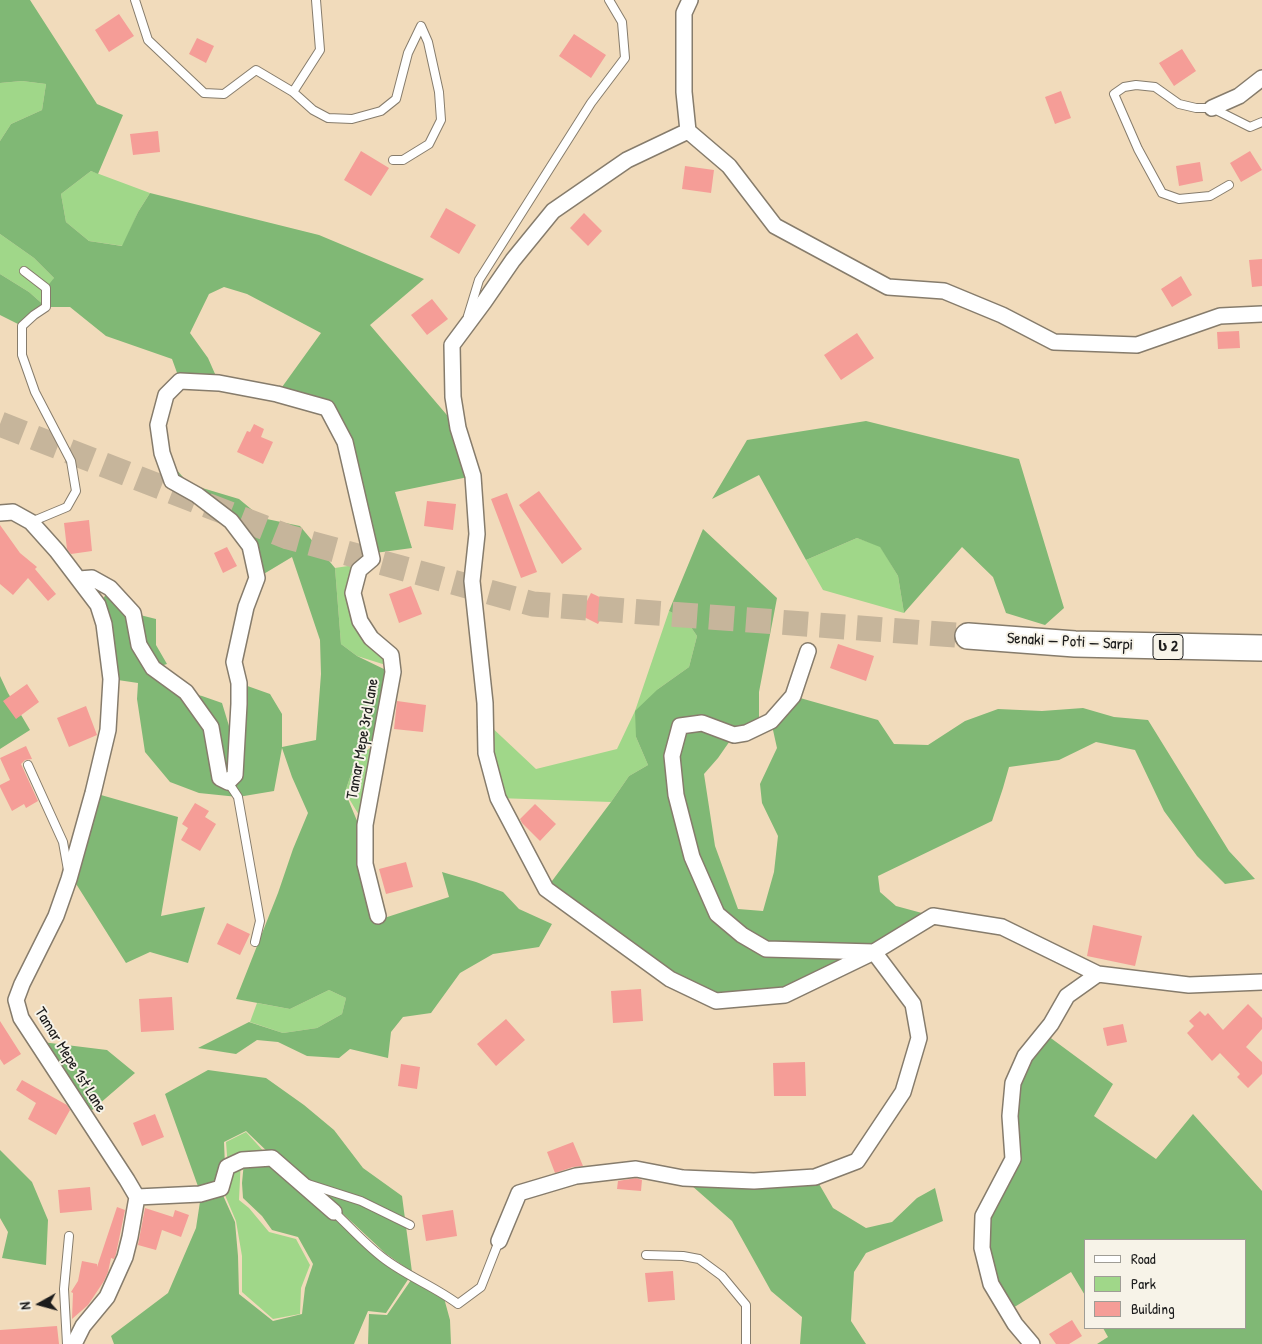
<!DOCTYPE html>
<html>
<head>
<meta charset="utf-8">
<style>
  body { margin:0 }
  #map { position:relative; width:1262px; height:1344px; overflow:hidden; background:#f1dbbb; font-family:"Patrick Hand",sans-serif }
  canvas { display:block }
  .legend { position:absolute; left:1084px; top:1239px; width:162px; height:90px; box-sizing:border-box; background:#f7f3e8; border:1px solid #9f9d96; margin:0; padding:6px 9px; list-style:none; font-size:15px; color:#1c1c1c }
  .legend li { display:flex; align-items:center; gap:10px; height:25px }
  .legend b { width:25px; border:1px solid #9f9d96 }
  .north { position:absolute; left:15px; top:1279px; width:50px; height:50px; -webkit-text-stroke:4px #f7f3e8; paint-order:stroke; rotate:263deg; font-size:14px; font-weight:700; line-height:20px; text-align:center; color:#1c1c1c }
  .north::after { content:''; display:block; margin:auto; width:18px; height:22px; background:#1c1c1c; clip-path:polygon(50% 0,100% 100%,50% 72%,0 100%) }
</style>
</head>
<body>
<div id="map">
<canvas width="1262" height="1344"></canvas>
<ul class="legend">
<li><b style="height:6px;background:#fff"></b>Road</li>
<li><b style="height:14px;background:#a0d789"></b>Park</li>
<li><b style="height:14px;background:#f59d97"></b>Building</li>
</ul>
<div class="north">N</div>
</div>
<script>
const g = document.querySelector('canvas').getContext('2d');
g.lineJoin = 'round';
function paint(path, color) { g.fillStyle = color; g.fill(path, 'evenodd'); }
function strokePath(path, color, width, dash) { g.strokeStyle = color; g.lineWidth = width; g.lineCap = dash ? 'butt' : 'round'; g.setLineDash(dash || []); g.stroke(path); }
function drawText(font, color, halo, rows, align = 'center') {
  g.font = font + ' "Patrick Hand","Noto Sans Georgian",sans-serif'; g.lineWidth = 4; g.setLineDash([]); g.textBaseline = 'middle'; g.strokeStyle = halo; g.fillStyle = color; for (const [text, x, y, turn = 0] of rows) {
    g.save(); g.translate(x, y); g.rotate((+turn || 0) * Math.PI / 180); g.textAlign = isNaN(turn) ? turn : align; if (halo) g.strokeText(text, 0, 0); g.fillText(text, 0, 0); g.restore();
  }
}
paint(new Path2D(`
  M22 81 46 84 42 110 11 124 0 141V83Z
  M91 171 150 193 138 212 123 246 89 241 66 222 61 194Z
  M0 234 34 258 54 278 46 307 29 292 0 274Z
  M857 538 880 546 898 576 904 613 823 590 806 560Z
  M361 564 352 593 389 666 357 656 341 644 335 568Z
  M669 611 686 620 697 636 689 667 658 689 636 737 648 765 629 776 611 802 498 798 486 722 536 769 617 749 635 711Z
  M376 744 362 820 345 792 357 757Z
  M329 990 346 998 342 1014 317 1028 283 1033 250 1022 257 1003 290 1009Z
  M246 1132 268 1156 241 1158 239 1200 249 1208 269 1232 296 1239 310 1265 301 1288 300 1314 273 1319 242 1292V1256L236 1221 222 1188 228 1168 226 1142Z`), '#a0d789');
paint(new Path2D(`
  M0 0H30L97 104 123 115 98 174 91 171 61 194 66 222 89 241 122 246 138 212 150 193 319 235 424 279 370 325 458 428 473 476 395 492 412 548 375 553 327 408 277 394 321 333 247 294 224 287 209 294 190 333 208 358 219 383 180 381 172 359 106 336 70 307H46L22 326 0 315V274L29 292 46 307V288L54 278 34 258 0 234V141L11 124 42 110 46 84 22 81 0 83Z
  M866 421 1019 459 1064 608 1045 625 1006 613 993 577 962 547 904 613 898 576 880 547 857 538 806 560 759 475 712 499 747 440Z
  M162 453 189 484 239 499 262 518 300 526 335 568 341 644 357 656 390 672 379 732 357 757 345 792 360 828 378 920 449 897 442 872 476 882 503 892 519 909 552 924 539 947 493 954 460 973 431 1013 403 1017 391 1032 388 1058 350 1049 339 1058 307 1056 278 1042 257 1040 236 1054 198 1048 249 1022 283 1033 317 1028 342 1014 346 998 329 990 290 1009 236 999 278 893 293 849 308 813 292 777 282 748 274 791 238 797 199 793 170 782 145 752 137 699 138 683 111 679 99 605 110 588 132 613 156 619V645L167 664 154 668 186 692 202 696 222 703 236 749 239 683 270 694 282 714V747L316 740 321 674 320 640 292 557 257 578 249 546 172 481Z
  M703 529 777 598 759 692V727L734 735 718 758 704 774 715 846 738 909 763 911 774 872 778 836 762 803 760 784 777 748 771 721 793 696 878 720 894 744 928 745 965 721 998 709 1042 711 1083 708 1114 717 1148 720 1229 851 1255 879 1225 884 1197 856 1164 811 1135 750 1096 742 1059 760 1009 767 1003 788 992 821 878 876 880 892 896 906 933 916 785 995 716 1001 546 889 611 802 629 776 648 765 636 737 635 711 658 689 689 667 697 636 686 620 669 611Z
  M0 676 8 693 30 730 0 749Z
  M94 793 178 817 161 916 205 907 188 963 150 952 126 963 73 879Z
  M1044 1033 1113 1084 1094 1116 1156 1159 1193 1114 1262 1191V1344H1097L1108 1337 1103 1328H1246V1240H1086V1297L1071 1272 1008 1311 982 1248 996 1194 1013 1159V1083Z
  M42 1042 107 1050 135 1073 91 1111Z
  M208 1070 266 1078 304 1105 334 1130 363 1168 402 1196 412 1272 385 1253 338 1209 273 1157 246 1131 224 1142 225 1166 220 1188 200 1192 165 1094Z
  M0 1150 32 1182 48 1220 46 1265 2 1258 8 1232 0 1218Z
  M244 1162H271L409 1278 386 1313 368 1311 354 1344H114L111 1336 168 1293 196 1228 201 1195 221 1191 235 1222 238 1256 239 1294 273 1321 302 1314 305 1288 313 1264 298 1237 272 1230 262 1216 243 1198 242 1183Z
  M815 1177 833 1208 866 1228 892 1222 917 1198 935 1188 943 1221 866 1253 854 1272 851 1321 866 1344H800L802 1317 771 1291 732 1221 683 1178Z
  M411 1280 444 1298 450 1320 451 1344H368L369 1314 387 1315Z`), '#80b875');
paint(new Path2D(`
  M119 14 134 36 109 52 95 30Z
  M574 34 606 55 591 78 559 56Z
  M197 38 214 46 206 63 189 54Z
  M1182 49 1196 71 1174 86 1159 63Z
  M1061 91 1071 118 1055 124 1045 97Z
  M158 131 160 152 133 155 130 134Z
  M361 151 389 168 371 196 344 180Z
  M1250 151 1262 170 1241 182 1230 163Z
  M1200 162 1203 181 1179 186 1176 166Z
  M685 166 714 170 711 193 682 189Z
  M446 208 476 225 459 254 430 237Z
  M584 213 602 231 588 246 570 228Z
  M1262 259V286L1252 287 1249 260Z
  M1181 276 1192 295 1172 307 1161 289Z
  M432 299 448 319 427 335 411 315Z
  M1239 331 1240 348 1218 349 1217 332Z
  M857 333 874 358 841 380 824 355Z
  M254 424 264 429 261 437 273 442 263 464 237 452 247 431 250 432Z
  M539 491 582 549 562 564 519 505Z
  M507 493 537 572 521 578 491 499Z
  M427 501 456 504 453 530 424 526Z
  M89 520 92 551 71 554 67 549 64 523Z
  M0 525 20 553 37 567 35 569 56 594 48 601 28 578 13 595 0 584Z
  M227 547 237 566 223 573 214 553Z
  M411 586 422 614 399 623 389 594Z
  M591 593 610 602 598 624 580 615Z
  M838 644 874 656 866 681 830 668Z
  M27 684 39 702 16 719 3 701Z
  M397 701 426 705 423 732 394 729Z
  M86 706 97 735 69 747 57 718Z
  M26 746 32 759 25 760 21 764 38 801 26 808 24 804 12 811 0 787V785L10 780 0 758Z
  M195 803 209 811 205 817 216 824 200 851 181 840 188 828 182 824Z
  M535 804 556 824 540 841 522 823 520 819Z
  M406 862 413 887 386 894 379 869Z
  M227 923 250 934 240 955 217 944Z
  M1093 925 1142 936 1135 966 1087 956Z
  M641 989 643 1021 613 1023 611 991Z
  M172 997 174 1030 141 1032 139 999Z
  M1248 1004 1262 1018V1029L1246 1047 1262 1062V1074L1248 1088 1237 1077 1240 1074 1220 1053 1212 1061 1187 1033 1194 1026 1189 1021 1200 1011 1205 1016 1208 1013 1223 1030Z
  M506 1019 525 1040 496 1066 477 1044Z
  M0 1021 21 1054 4 1065 0 1059Z
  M1123 1024 1127 1042 1107 1046 1103 1028Z
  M805 1062 806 1096H774L773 1063Z
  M401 1064 420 1067 417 1089 398 1086Z
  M22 1080 67 1105 70 1110 56 1135 28 1119 36 1103 16 1090Z
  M155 1114 164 1137 142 1146 133 1123Z
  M573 1142 583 1166 573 1167 555 1173 547 1152Z
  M636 1178 642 1180 641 1191 617 1189 618 1181Z
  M90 1187 92 1210 60 1213 58 1190Z
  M117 1207 125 1210 116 1254 114 1259 111 1258 108 1272 104 1281 88 1305 72 1319 73 1293 71 1292 78 1281 82 1261 97 1264V1267Z
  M145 1208 173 1217 175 1210 189 1215 181 1237 162 1230 156 1250 138 1245Z
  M453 1210 457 1236 426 1241 422 1215Z
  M673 1271 675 1300 648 1302 645 1273Z
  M1072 1320 1082 1336 1069 1344H1056L1049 1334Z
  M57 1326 59 1344H0V1330Z`), '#f59d97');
strokePath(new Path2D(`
  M0 424 288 537 533 604 968 636`), '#c6b59b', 25, [25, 12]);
const service = new Path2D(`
  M135 0 148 40 204 93 224 94 256 70 293 92 320 50 316 0
  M293 92 313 110 328 118 352 119 381 111 396 99 408 53 421 26 428 42 439 92 441 120 429 144 403 160H393
  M1229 185 1210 196 1179 199 1162 193 1138 149 1114 94 1124 87 1136 85 1155 87 1179 104 1196 108H1212L1250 127 1262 122
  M24 271 46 288V307L34 315 22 326V355L35 392 71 461 76 491 67 507 31 522
  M468 316 479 280 591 103 625 58 622 22 609 0
  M28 765 63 842 68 870
  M228 782 238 797 260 921 255 942
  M308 1184 361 1201 410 1225
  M334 1212C350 1227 365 1244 382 1257 406 1276 434 1286 458 1304L481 1287 499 1241
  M646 1255 683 1256 699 1259 722 1276 746 1305V1344
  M67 1344 64 1289 69 1236`);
const minor = new Path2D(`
  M690 0 684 13V92L688 131 729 166 775 226 888 287 944 291 1002 315 1054 342 1137 345 1220 316 1262 314
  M1212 108 1239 96 1262 78
  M688 131 627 160 553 211 513 260 484 302 452 345 453 397 458 428 473 476 477 534 472 581 485 703 486 753 498 798 546 889 670 979 716 1001 785 995 874 952 933 916 1002 927 1098 974 1189 985 1262 982
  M0 513 13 512 31 522 57 551 98 605 104 624 111 679 108 730 93 793 69 879 56 916 22 984 16 1000 21 1018 127 1180 137 1197 130 1237 125 1257 107 1297 83 1326 74 1344
  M79 579 92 578 110 588 133 613 139 645 153 668 186 692 211 727 220 778 228 782 235 775 239 704V683L234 662 246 607 257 578 250 546 231 521 197 495 172 481 162 453 158 425 166 395 180 381 219 383 277 394 327 408 345 442 372 559 359 570 353 593 360 621 371 638 391 655 393 672 365 825V864L378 916
  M137 1197 200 1194 221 1188 227 1167 242 1160 272 1158 334 1212
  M499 1241 519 1193 576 1176 636 1169 683 1178 754 1181 815 1177 857 1161 903 1092 919 1038 913 1004 874 952 766 949 742 935 717 914 692 857 676 795 672 756 680 726 702 723 734 735 746 733 771 721 793 696 808 651
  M1032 1344 1015 1324 991 1284 982 1248 983 1216 1013 1159 1010 1116 1013 1083 1025 1056 1051 1024 1067 996 1098 974`);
const trunk = new Path2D(`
  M968 636 1075 644 1262 648`);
strokePath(service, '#867c6c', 10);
strokePath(minor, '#867c6c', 18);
strokePath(trunk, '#867c6c', 28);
strokePath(service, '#fff', 8);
strokePath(minor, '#fff', 15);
strokePath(trunk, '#fff', 25);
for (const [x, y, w] of [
  [1168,647,30]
]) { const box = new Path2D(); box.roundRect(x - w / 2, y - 12.5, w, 25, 4); g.fillStyle = '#f7f3e8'; g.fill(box); strokePath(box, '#1c1c1c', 1); }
drawText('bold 15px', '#1c1c1c', null, [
  ["ს 2",1168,647]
]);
drawText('16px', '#1c1c1c', '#f7f3e8', [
  ["Senaki — Poti — Sarpi",1070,642,3],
  ["Tamar Mepe 3rd Lane",363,739,-80],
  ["Tamar Mepe 1st Lane",70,1060,58]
]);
</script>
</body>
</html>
